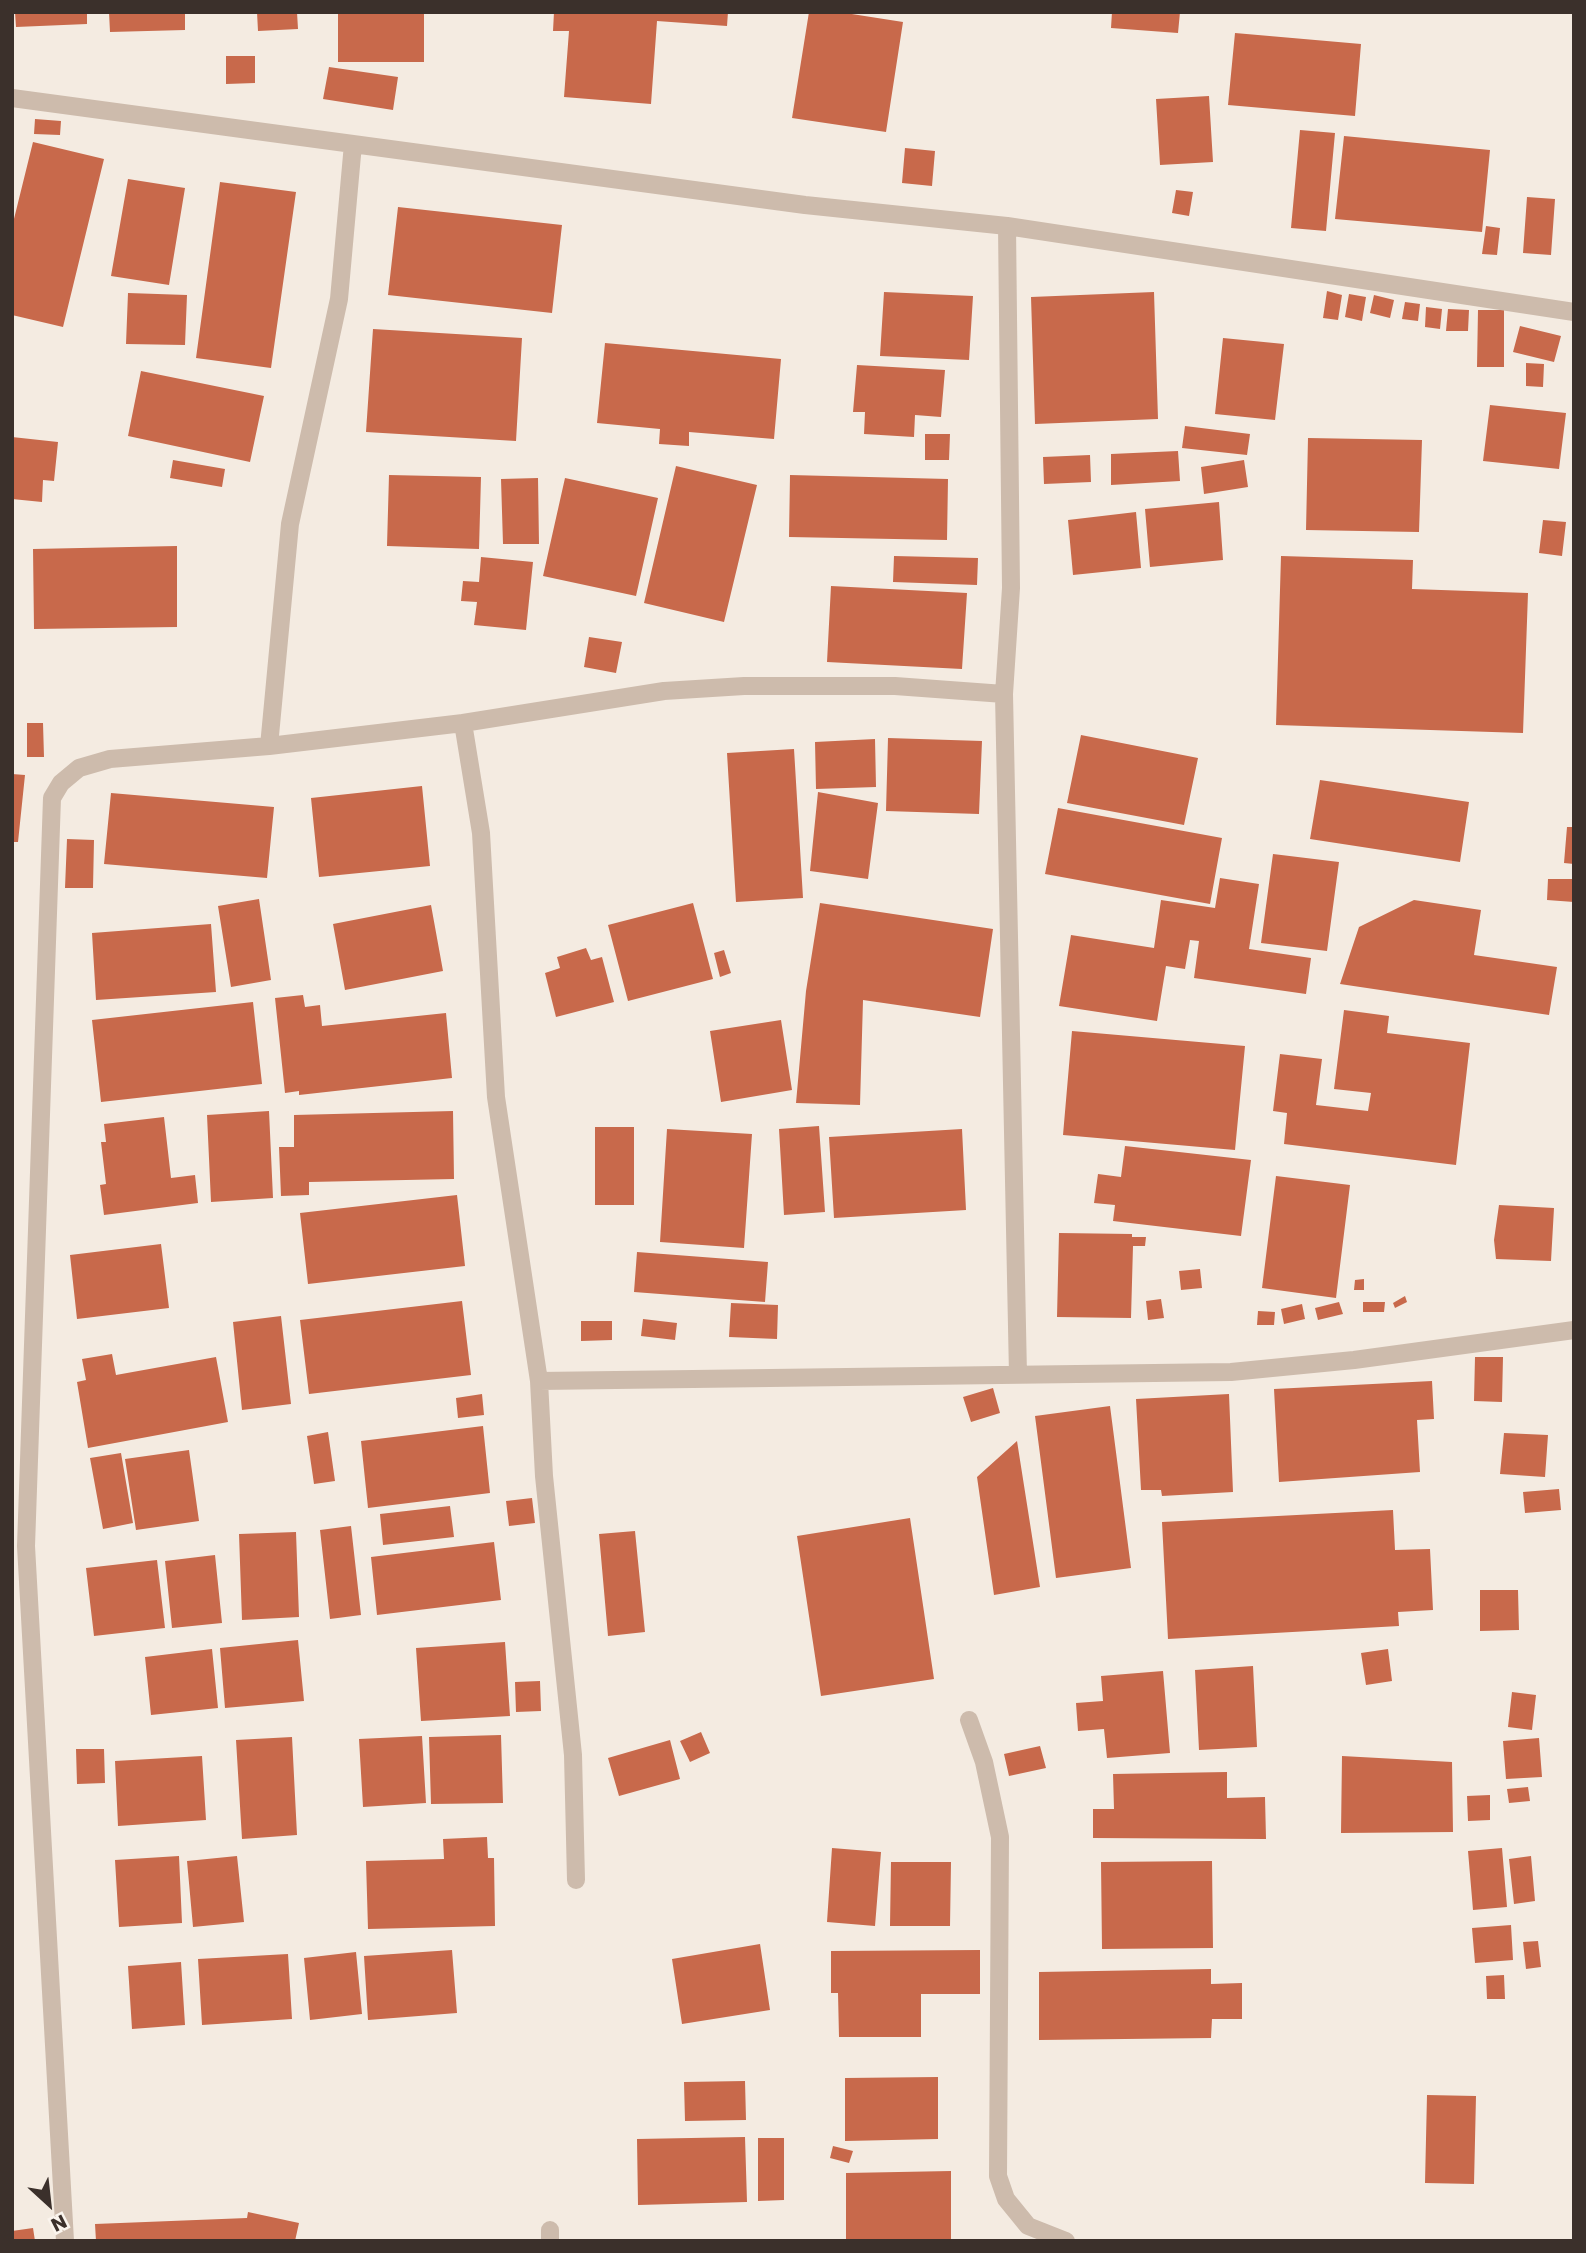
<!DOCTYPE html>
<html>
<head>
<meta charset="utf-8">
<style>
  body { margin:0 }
  #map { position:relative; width:1586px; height:2253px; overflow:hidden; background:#f4ebe1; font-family:Poppins,sans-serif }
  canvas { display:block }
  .frame { position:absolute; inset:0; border:14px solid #3b302b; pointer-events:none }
  .north { position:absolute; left:14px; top:2169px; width:70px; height:70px; -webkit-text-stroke:5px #fbf5ee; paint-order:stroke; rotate:153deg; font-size:19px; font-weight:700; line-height:28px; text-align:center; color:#3b302b }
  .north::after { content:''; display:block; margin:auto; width:24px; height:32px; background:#3b302b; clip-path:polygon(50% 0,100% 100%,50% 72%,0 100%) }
</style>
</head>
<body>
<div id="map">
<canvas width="1586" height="2253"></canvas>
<div class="frame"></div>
<div class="north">N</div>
</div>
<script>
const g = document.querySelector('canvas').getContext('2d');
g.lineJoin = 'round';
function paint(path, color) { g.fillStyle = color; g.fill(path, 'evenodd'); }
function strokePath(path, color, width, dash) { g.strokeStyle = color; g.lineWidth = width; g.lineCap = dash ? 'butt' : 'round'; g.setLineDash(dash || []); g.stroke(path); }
paint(new Path2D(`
  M15 12H87V24L16 27Z
  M109 12H185V30L110 32Z
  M257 12H297L298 29 258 31Z
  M338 12H424V62H338Z
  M554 12H728L727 26 657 21 651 104 564 97 569 31H553Z
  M809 12H839L903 22 886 132 792 118Z
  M1112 12H1180L1178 33 1111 28Z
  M1235 33 1361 44 1355 116 1228 105Z
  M226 56H255V83L226 84Z
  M329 67 398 77 393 110 323 99Z
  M1209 96 1213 162 1160 165 1156 99Z
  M35 119 61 121 60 135 34 134Z
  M1300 130 1335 133 1326 231 1291 228Z
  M1344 136 1490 150 1482 232 1335 219Z
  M33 142 104 159 63 327 12 315V227Z
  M905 148 935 151 932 186 902 183Z
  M128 179 185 188 169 285 111 276Z
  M220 182 296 192 271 368 196 358Z
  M1176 190 1193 192 1189 216 1172 213Z
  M1527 197 1555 199 1551 255 1523 253Z
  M398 207 562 225 552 313 388 295Z
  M1486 226 1500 228 1497 255 1482 254Z
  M1327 291 1342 295 1338 320 1323 318Z
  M884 292 973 296 969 360 880 356Z
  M1154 292 1158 419 1035 424 1031 297Z
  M128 293 187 295 185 345 126 344Z
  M1349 294 1366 297 1362 321 1345 317Z
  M1374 295 1394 300 1390 318 1370 313Z
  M1405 302 1420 304 1418 321 1402 319Z
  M1426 307 1442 309 1440 329 1425 327Z
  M1448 309 1469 310 1468 331H1446Z
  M1478 310H1504V367H1477Z
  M1520 326 1561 336 1554 362 1513 352Z
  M373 329 522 338 516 441 366 432Z
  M1223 338 1284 344 1275 420 1215 414Z
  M605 343 781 359 774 439 689 432V446L659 444 660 429 597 423Z
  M1526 363 1544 364 1543 387 1526 386Z
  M857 365 945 370 941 417 915 415 914 437 864 434 865 412H853Z
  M141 371 264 396 250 462 128 436Z
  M1490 405 1566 413 1559 469 1483 461Z
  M1185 426 1250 434 1247 455 1182 448Z
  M925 434H950L949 460H925Z
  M12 437 58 442 54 481 43 480 42 502 12 499Z
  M1308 438 1422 440 1419 532 1306 530Z
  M1178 451 1180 481 1111 485V454Z
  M1090 455 1091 482 1044 484 1043 457Z
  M173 460 225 469 222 487 170 478Z
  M1244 460 1248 487 1204 494 1201 467Z
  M676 466 757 485 724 622 644 603Z
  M389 475 481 477 479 549 387 546Z
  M790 475 948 479 947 540 789 537Z
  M538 478 539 544H503L501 479Z
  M565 478 658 498 636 596 543 576Z
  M1219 502 1223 560 1150 567 1145 509Z
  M1136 512 1141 568 1073 575 1068 520Z
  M1543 520 1566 522 1562 556 1539 553Z
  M177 546V627L34 629 33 549Z
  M894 556 978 558 977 585 893 582Z
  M1281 556 1413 560 1412 589 1528 593 1523 733 1276 725Z
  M481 557 533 562 526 630 474 625 477 602 461 601 463 581 479 582Z
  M831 586 967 593 962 669 827 662Z
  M589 637 622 642 616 673 584 667Z
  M27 723H43L44 757H27Z
  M1081 735 1198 758 1184 825 1067 803Z
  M888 738 982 741 979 814 886 811Z
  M875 739 876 787 816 789 815 742Z
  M794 749 803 898 736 902 727 753Z
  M12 774 25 775 18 842H12Z
  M1320 780 1469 802 1460 862 1310 839Z
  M422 786 430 866 319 877 311 798Z
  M818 792 878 803 868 879 810 871Z
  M111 793 274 807 267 878 104 864Z
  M1058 808 1222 838 1210 904 1045 874Z
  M1567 827H1574V864L1564 863Z
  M67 839 94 840 93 888H65Z
  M1273 854 1339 862 1327 951 1261 943Z
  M1220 878 1259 884 1249 949 1311 958 1306 994 1194 978 1199 941 1190 940 1185 969 1166 966 1157 1021 1059 1006 1071 935 1154 948 1161 900 1215 908Z
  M1548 879H1574V902L1547 900Z
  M259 899 271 980 231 987 218 906Z
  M1414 900 1481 910 1474 955 1557 967 1549 1015 1340 984 1359 927Z
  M693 903 713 979 628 1001 608 925Z
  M820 903 993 929 980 1017 863 1000 860 1105 796 1103 806 991Z
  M431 905 443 971 345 990 333 924Z
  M211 924 216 992 96 1000 92 933Z
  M586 948 591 960 602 957 614 1002 556 1017 545 973 560 968 557 957Z
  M724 950 731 973 720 977 714 953Z
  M303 995 305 1007 320 1005 322 1026 446 1013 452 1078 299 1095V1091L285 1093 275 998Z
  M253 1002 262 1084 101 1102 92 1020Z
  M1344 1010 1389 1016 1387 1033 1470 1043 1456 1165 1284 1144 1287 1113 1273 1111 1280 1054 1322 1059 1316 1105 1368 1111 1371 1093 1334 1089Z
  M781 1020 792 1090 721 1102 710 1031Z
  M1072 1031 1245 1046 1235 1150 1063 1135Z
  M269 1111 273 1198 211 1202 207 1115Z
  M453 1111 454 1179 309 1182V1195L281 1196 279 1147H294V1115Z
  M164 1117 171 1178 195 1175 198 1203 104 1215 100 1185 106 1184 101 1142H106L104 1124Z
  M819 1126 825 1212 784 1215 779 1129Z
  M595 1127H634V1205H595Z
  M667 1129 752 1134 744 1248 660 1242Z
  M962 1129 966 1210 834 1218 829 1137Z
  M1125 1146 1251 1160 1241 1236 1113 1221 1115 1205 1094 1203 1098 1174 1121 1177Z
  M1276 1176 1350 1185 1336 1298 1262 1288Z
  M457 1195 465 1266 308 1284 300 1213Z
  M1499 1205 1554 1208 1551 1261 1496 1259 1494 1240Z
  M1059 1233 1132 1234V1237H1146L1145 1246H1133L1131 1318 1057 1317Z
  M161 1244 169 1308 77 1319 70 1255Z
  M637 1252 768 1262 765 1302 634 1292Z
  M1200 1269 1202 1288 1181 1290 1179 1271Z
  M1364 1279V1290H1354L1355 1280Z
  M1405 1296 1407 1302 1395 1308 1393 1303Z
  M1161 1299 1164 1318 1148 1320 1146 1301Z
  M462 1301 471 1375 309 1394 300 1320Z
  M1339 1302 1343 1314 1318 1320 1315 1308Z
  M1363 1302H1385L1384 1312H1363Z
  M731 1303 778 1305 777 1339 729 1337Z
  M1302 1304 1305 1319 1284 1324 1281 1309Z
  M1258 1311 1275 1312 1274 1325H1257Z
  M281 1316 291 1404 242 1410 233 1322Z
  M643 1319 677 1323 675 1340 641 1336Z
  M581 1321H612V1340L581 1341Z
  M112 1354 116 1375 216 1357 228 1422 88 1448 77 1382 86 1380 82 1359Z
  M1475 1357H1503L1502 1402 1474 1401Z
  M1432 1381 1434 1419 1417 1420 1420 1472 1279 1482 1274 1389Z
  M993 1388 1000 1413 971 1422 963 1397Z
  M482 1394 484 1415 458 1418 456 1398Z
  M1229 1394 1233 1492 1162 1496 1161 1490H1141L1136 1399Z
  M1110 1406 1131 1568 1056 1578 1035 1416Z
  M483 1426 490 1493 368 1508 361 1441Z
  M328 1432 335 1481 314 1484 307 1436Z
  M1504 1433 1548 1435 1545 1477 1500 1474Z
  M1017 1441 1040 1587 994 1595 977 1477Z
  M189 1450 199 1521 136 1530 125 1459Z
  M121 1453 133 1523 103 1529 90 1458Z
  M1559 1489 1561 1510 1525 1513 1523 1492Z
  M532 1498 535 1523 509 1526 506 1501Z
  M450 1506 454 1537 383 1545 380 1514Z
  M1393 1510 1395 1550 1430 1549 1433 1610 1398 1612 1399 1626 1168 1639 1162 1522Z
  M910 1518 934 1679 821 1696 797 1536Z
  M351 1526 361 1615 330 1619 320 1530Z
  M635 1531 645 1632 608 1636 599 1534Z
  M296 1532 299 1617 242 1620 239 1534Z
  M494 1542 501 1600 377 1615 371 1557Z
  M215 1555 222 1623 172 1628 165 1561Z
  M157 1560 165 1628 94 1636 86 1568Z
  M1480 1590H1518L1519 1630 1480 1631Z
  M298 1640 304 1701 225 1708 220 1648Z
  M505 1642 510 1716 421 1721 416 1648Z
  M212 1649 218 1708 151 1715 145 1657Z
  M1388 1649 1392 1681 1366 1685 1361 1653Z
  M1253 1666 1257 1747 1199 1750 1195 1670Z
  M1163 1671 1170 1753 1107 1758 1104 1729 1078 1731 1076 1703 1103 1701 1101 1676Z
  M540 1681 541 1711 516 1712 515 1682Z
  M1512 1692 1536 1695 1532 1730 1508 1727Z
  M701 1732 710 1753 690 1762 680 1741Z
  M501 1735 503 1803 431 1804 429 1737Z
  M422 1736 426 1803 363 1807 359 1739Z
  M292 1737 297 1835 242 1839 236 1740Z
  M1539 1738 1542 1777 1506 1779 1503 1741Z
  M670 1740 680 1779 619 1796 608 1758Z
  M1040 1746 1046 1768 1009 1776 1004 1754Z
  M76 1749H104L105 1783 77 1784Z
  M202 1756 206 1820 118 1826 115 1761Z
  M1342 1756 1452 1762 1453 1832 1341 1833Z
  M1227 1772V1798L1265 1797 1266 1839 1093 1838V1809H1114L1113 1774Z
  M1528 1787 1530 1801 1509 1803 1507 1789Z
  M1490 1795V1820L1468 1821 1467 1796Z
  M487 1837 488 1858H494L495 1926 368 1929 366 1861 444 1859 443 1839Z
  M832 1848 881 1852 875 1926 827 1922Z
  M1502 1848 1507 1907 1473 1910 1468 1851Z
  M179 1856 182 1923 119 1927 115 1860Z
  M237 1856 244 1922 193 1927 187 1861Z
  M1531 1856 1535 1901 1514 1904 1509 1859Z
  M1212 1861 1213 1948 1102 1949 1101 1862Z
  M891 1862H951L950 1926H890Z
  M1511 1925 1513 1960 1475 1963 1472 1928Z
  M1538 1941 1541 1967 1526 1969 1523 1942Z
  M760 1944 770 2010 682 2024 672 1959Z
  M452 1950 457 2013 368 2020 364 1956Z
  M980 1950V1994H921V2037H839L838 1993H831V1951Z
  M356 1952 362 2014 310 2020 304 1958Z
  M288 1954 292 2019 202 2025 198 1959Z
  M181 1962 185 2025 132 2029 128 1966Z
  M1211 1969V1984L1242 1983V2019H1212L1211 2038 1039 2040V1972Z
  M1504 1975 1505 1999H1487L1486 1976Z
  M938 2077V2139L845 2141V2078Z
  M745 2081 746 2120 685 2121 684 2082Z
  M1427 2095 1476 2096 1474 2184 1425 2183Z
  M745 2137 747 2202 638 2205 637 2139Z
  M758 2138H784V2200L758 2201Z
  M833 2146 853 2151 849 2163 830 2158Z
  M951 2171V2241H846V2173Z
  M248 2212 299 2223 295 2241H96L95 2224 247 2218Z
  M33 2228 35 2241H12V2231Z`), '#c8694b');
strokePath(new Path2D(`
  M12 98 805 205 1007 226 1574 312
  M1007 226 1011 588 1004 694 1018 1375
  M463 723 481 833 496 1097 539 1381 544 1476 573 1755 576 1880
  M269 746 463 723 664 691 744 686H895L1004 694
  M539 1381 1231 1372 1354 1360 1574 1330
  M969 1720 984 1762 1000 1837 998 2176 1006 2199 1028 2226 1066 2241
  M550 2230V2241
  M65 2241 26 1546 52 798 61 783 79 768 110 759 269 746 290 524 339 299 353 144`), '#cdbbac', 18);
</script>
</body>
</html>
